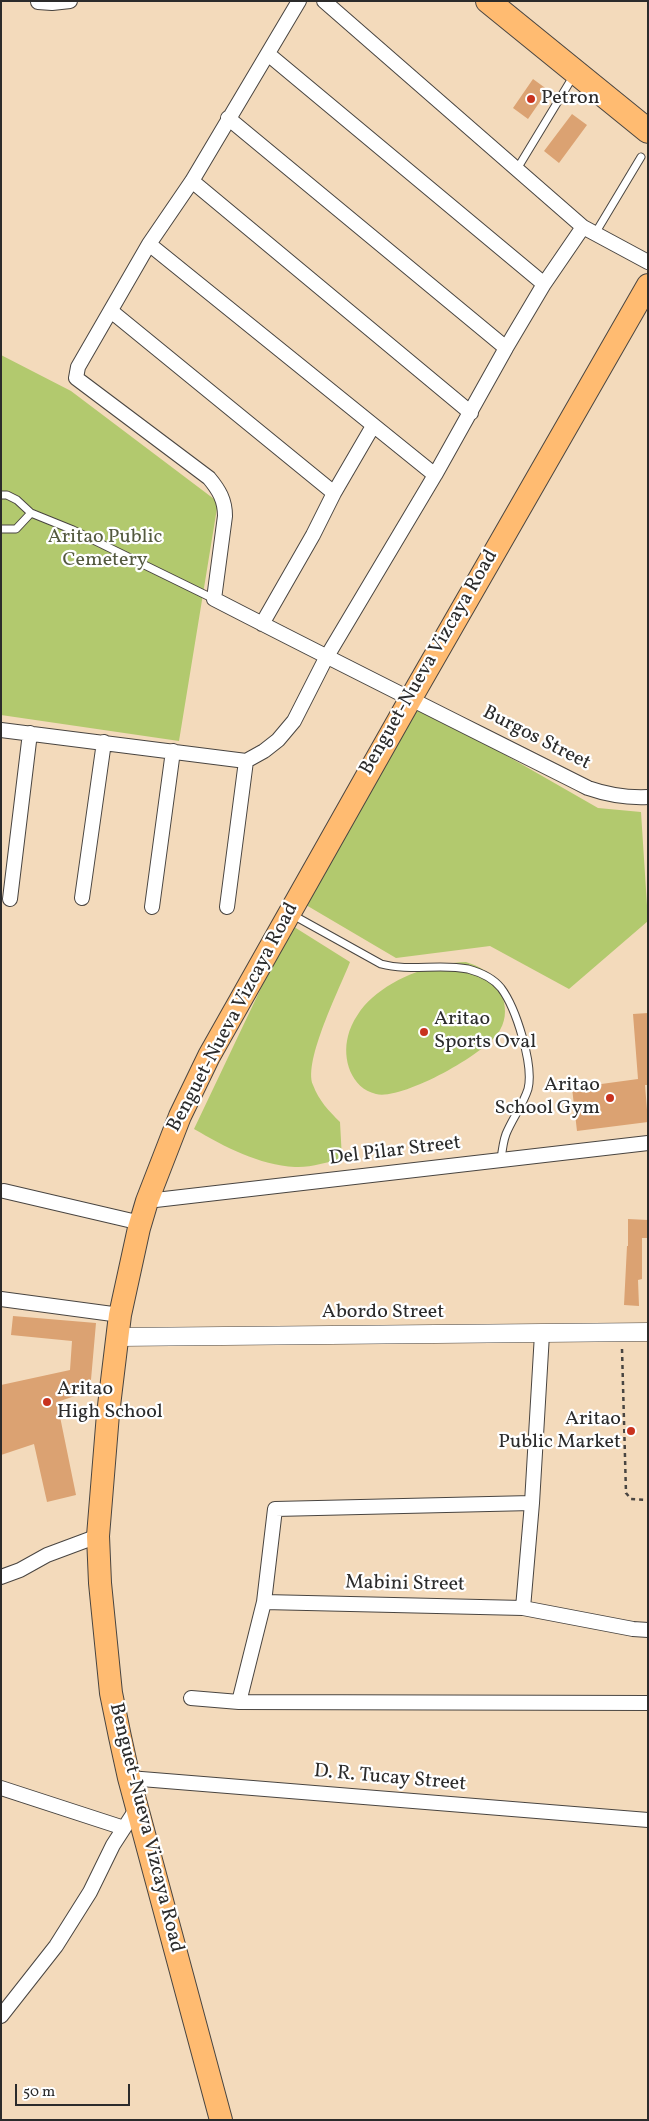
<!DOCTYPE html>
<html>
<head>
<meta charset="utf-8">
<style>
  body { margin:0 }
  #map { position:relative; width:649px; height:2121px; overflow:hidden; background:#f3dabb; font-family:Vollkorn,serif }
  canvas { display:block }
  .frame { position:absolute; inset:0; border:2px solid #2b2b2b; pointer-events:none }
  .scale { position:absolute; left:15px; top:2084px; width:115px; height:22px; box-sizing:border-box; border:2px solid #2b2b2b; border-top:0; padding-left:6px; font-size:15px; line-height:18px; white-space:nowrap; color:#2b2b2b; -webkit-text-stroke:4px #fff; paint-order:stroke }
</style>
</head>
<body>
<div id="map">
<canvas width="649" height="2121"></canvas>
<div class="frame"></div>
<div class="scale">50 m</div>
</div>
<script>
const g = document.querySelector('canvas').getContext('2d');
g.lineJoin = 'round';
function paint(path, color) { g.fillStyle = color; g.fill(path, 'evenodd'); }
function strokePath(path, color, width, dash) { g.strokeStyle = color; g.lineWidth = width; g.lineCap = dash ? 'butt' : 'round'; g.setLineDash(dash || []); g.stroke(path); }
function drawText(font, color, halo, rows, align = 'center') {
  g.font = font + ' Vollkorn,serif'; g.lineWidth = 4.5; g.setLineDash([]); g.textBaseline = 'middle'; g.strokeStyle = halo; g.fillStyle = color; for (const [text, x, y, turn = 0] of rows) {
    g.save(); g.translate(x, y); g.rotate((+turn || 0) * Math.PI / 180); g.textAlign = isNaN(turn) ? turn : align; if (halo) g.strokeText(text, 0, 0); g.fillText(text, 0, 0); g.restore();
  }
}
paint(new Path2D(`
  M1 355 71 391 218 502 179 741 1 715Z
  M413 702 598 808 641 812 648 921 569 989 490 946 396 958 306 905Z
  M291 925 350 962C340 988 303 1061 313 1085 319 1101 329 1111 340 1122L342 1159C327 1162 310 1168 295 1167 259 1165 225 1147 194 1129Z
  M466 962C484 968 495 975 501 993 506 1005 507 1018 500 1030 488 1053 401 1101 376 1094 351 1088 342 1059 348 1036 351 1023 362 1006 372 998 397 976 434 963 466 962Z`), '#b2c96e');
paint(new Path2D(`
  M533 79 548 90 528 119 513 108Z
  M572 114 587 125 559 163 544 151Z
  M648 1013V1085H645L648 1122 577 1131 572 1088 638 1079 633 1014Z
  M628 1219 648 1220V1238H642V1279L638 1280 639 1306 624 1305 627 1246H628Z
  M13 1316 96 1323 90 1391 57 1402 76 1495 47 1502 34 1444 1 1455V1385L70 1370 72 1341 11 1335Z`), '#dba272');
const service = new Path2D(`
  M517 169 574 75
  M596 232 641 157
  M1 495H7L17 500 31 513 73 530 214 599
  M1 529H16L31 513
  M291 914 381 964C410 972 439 963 468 969 479 972 493 978 501 988 516 1008 534 1065 528 1089 523 1105 512 1119 506 1134 503 1142 502 1151 501 1160`);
const minor = new Path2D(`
  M299 1 192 181 149 244 78 367 76 378 209 478C219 490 225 500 225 516L214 599C338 663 463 725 588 788 608 795 626 798 648 797
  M324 1 583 227
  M38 2 52 3 70 1
  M268 54 544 284
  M228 118 506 348
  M192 181 471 413
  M149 244 435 475
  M111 311 334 493 373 426
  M262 624 313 535 334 493
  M1 730 246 761 264 751 278 740 294 721 326 658 435 475 506 348 544 284 583 227 648 262
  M82 898 104 742
  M10 899 30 733
  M152 907 173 751
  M227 907 246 761
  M4 1191 141 1223
  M147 1201 648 1143
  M1 1299 120 1315
  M1 1577 20 1570 47 1555 98 1536
  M264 1602 275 1509 532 1503
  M523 1608 532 1503 542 1334
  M191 1698 239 1702 648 1703
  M239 1702 264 1602 523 1608 633 1629 648 1630
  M129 1778 648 1820
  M1 1788 124 1828
  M1 2016 56 1946 90 1892 113 1845 137 1808`);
const tertiary = new Path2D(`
  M118 1337 648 1332`);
const primary = new Path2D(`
  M221 2120 129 1778 120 1737 111 1693 100 1583 98 1536 108 1414 120 1315 139 1228 147 1201 180 1116 209 1056 411 698 648 285`);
const trunk = new Path2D(`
  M488 1 648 131`);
strokePath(service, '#494541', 9);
strokePath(minor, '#494541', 16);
strokePath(tertiary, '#494541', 19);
strokePath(primary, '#494541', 24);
strokePath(trunk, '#494541', 26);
strokePath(new Path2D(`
  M622 1349 626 1493 631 1499 648 1500`), '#494541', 2.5, [4, 4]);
strokePath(service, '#fff', 7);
strokePath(minor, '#fff', 14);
strokePath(tertiary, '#fff', 18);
strokePath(primary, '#ffbb71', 22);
strokePath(trunk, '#ffbb71', 24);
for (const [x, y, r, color] of [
  [531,99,5,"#c8321e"],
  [424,1032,5,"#c8321e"],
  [610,1098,5,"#c8321e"],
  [47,1402,5,"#c8321e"],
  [631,1431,5,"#c8321e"]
]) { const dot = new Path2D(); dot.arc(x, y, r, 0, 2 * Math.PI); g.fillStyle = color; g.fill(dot); strokePath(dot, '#fff', 2); }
drawText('20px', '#2b2b2b', '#fff', [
  ["Petron",541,99],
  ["Aritao",434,1020],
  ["Sports Oval",434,1043],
  ["Aritao",600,1086,"right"],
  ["School Gym",600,1109,"right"],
  ["Aritao",57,1390],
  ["High School",57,1413],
  ["Aritao",621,1420,"right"],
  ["Public Market",621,1443,"right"]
], 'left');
drawText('20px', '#545a3f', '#fff', [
  ["Aritao Public",105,538],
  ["Cemetery",105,561]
]);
drawText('20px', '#2b2b2b', '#fff', [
  ["Benguet-Nueva Vizcaya Road",430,663,-60],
  ["Burgos Street",536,739,27],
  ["Benguet-Nueva Vizcaya Road",234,1018,-62],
  ["Del Pilar Street",395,1152,-7],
  ["Abordo Street",383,1313],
  ["Mabini Street",405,1585,1],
  ["D. R. Tucay Street",390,1779,5],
  ["Benguet-Nueva Vizcaya Road",145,1828,76]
]);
</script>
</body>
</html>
